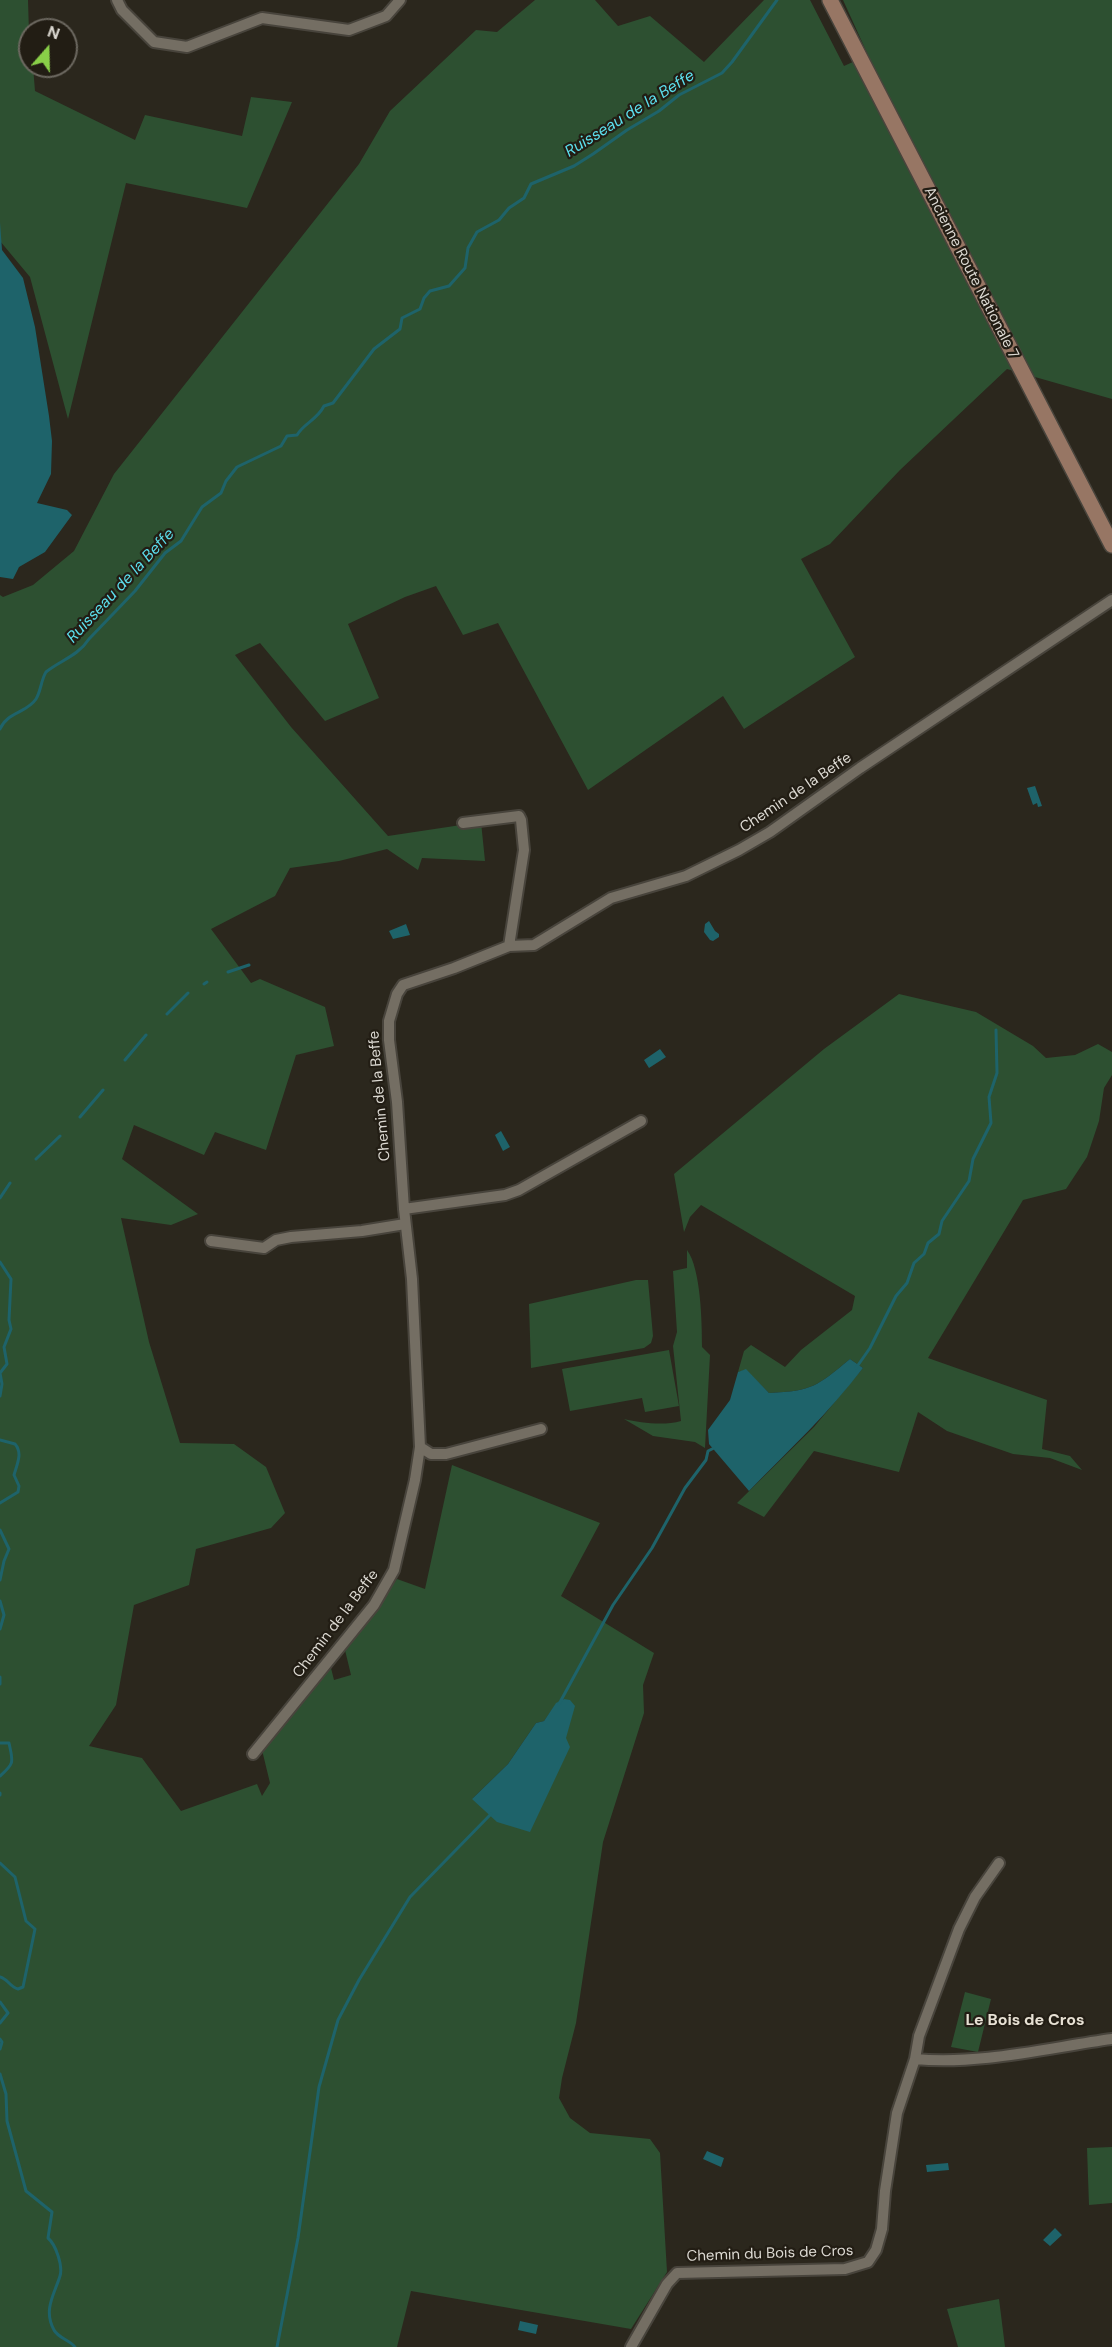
<!DOCTYPE html>
<html>
<head>
<meta charset="utf-8">
<style>
  body { margin:0 }
  #map { position:relative; width:1112px; height:2347px; overflow:hidden; background:#2b271d; font-family:"DM Sans",sans-serif }
  canvas { display:block }
  .north { position:absolute; left:18px; top:18px; width:60px; height:60px; box-sizing:border-box; background:#221d14; border:2px solid #6c6860; border-radius:50%; rotate:20deg; font-size:16px; font-weight:700; line-height:24px; text-align:center; color:#dcd9d2 }
  .north::after { content:''; display:block; margin:auto; width:21px; height:27px; background:#89cf48; clip-path:polygon(50% 0,100% 100%,50% 72%,0 100%) }
</style>
</head>
<body>
<div id="map">
<canvas width="1112" height="2347"></canvas>
<div class="north">N</div>
</div>
<script>
const g = document.querySelector('canvas').getContext('2d');
g.lineJoin = 'round';
function paint(path, color) { g.fillStyle = color; g.fill(path, 'evenodd'); }
function strokePath(path, color, width, dash) { g.strokeStyle = color; g.lineWidth = width; g.lineCap = dash ? 'butt' : 'round'; g.setLineDash(dash || []); g.stroke(path); }
function drawText(font, color, halo, rows, align = 'center') {
  g.font = font + ' "DM Sans",sans-serif'; g.lineWidth = 4.5; g.setLineDash([]); g.textBaseline = 'middle'; g.strokeStyle = halo; g.fillStyle = color; for (const [text, x, y, turn = 0] of rows) {
    g.save(); g.translate(x, y); g.rotate((+turn || 0) * Math.PI / 180); g.textAlign = isNaN(turn) ? turn : align; if (halo) g.strokeText(text, 0, 0); g.fillText(text, 0, 0); g.restore();
  }
}
paint(new Path2D(`
  M0 0H28L30 66H33L35 91 135 140 145 115 242 136 251 97 292 102 247 208 126 183 68 419 30 277 0 241Z
  M535 0H595L618 26 650 16 704 62 764 0H810L844 66 868 55 843 0H1112V399L1007 369 900 470 830 544 801 559 855 657 744 729 723 696 588 790 498 623 463 635 436 586 405 597 348 624 379 698 325 721 260 643 235 655 291 727 388 836 481 822 485 861 422 858 418 870 387 849 339 861 290 868 275 896 211 929 251 983 260 979 325 1007 334 1046 296 1055 266 1150 215 1132 204 1155 134 1125 122 1159 198 1214 171 1225 121 1218 149 1342 180 1443 234 1444 266 1467 285 1513 271 1528 196 1549 189 1585 134 1605 116 1705 89 1746 142 1758 181 1811 257 1784 262 1796 270 1783 262 1750 331 1668 334 1680 351 1675 345 1650 397 1579 425 1589 452 1465 600 1523 561 1596 654 1653 643 1685 644 1713 603 1842 576 2023 562 2078 559 2098 570 2118 590 2133 650 2139 660 2153 667 2272 631 2329 411 2291 397 2347H0V595L3 597 33 585 74 551 114 474 359 164 390 111 476 30 497 32ZM564 1699 566 1738 472 1799 508 1764 536 1723 544 1721 556 1704Z
  M899 994 976 1012 1033 1046 1046 1058 1075 1055 1098 1044 1112 1052V1075L1104 1088 1099 1121 1087 1157 1066 1189 1023 1200 928 1358 1047 1400 1042 1449 1070 1456 1082 1470 1050 1458 1013 1454 947 1431 918 1412 899 1472 814 1451 764 1517 737 1503 814 1427 863 1368 850 1359C817 1386 813 1391 769 1393L746 1370 738 1372 744 1351 751 1345 785 1367 801 1350 852 1310 855 1296 701 1205 690 1217 684 1232 674 1174 824 1049Z
  M687 1250C701 1269 702 1322 702 1347L710 1355 705 1448 695 1442 653 1436 624 1419C641 1423 664 1426 681 1421L673 1346 677 1332 673 1271 687 1268Z
  M636 1280H648L653 1336 651 1343 644 1348 531 1368 529 1304Z
  M669 1350 679 1406 645 1412 642 1398 570 1411 562 1369Z
  M965 1992 991 1999 978 2052 951 2047Z
  M1112 2147V2203L1089 2205 1087 2148Z
  M999 2299 1005 2347H958L947 2309Z`), '#2d5031');
paint(new Path2D(`
  M0 222 2 250 23 278 35 327 49 416 52 441 51 474 37 503 67 510 72 515 45 552 19 567 13 579 0 577Z
  M1035 786 1042 806 1038 807 1037 803 1033 805 1027 788Z
  M709 921 715 931 719 934V937L713 941 710 940 704 932 705 924Z
  M406 924 410 935 393 939 389 931Z
  M660 1049 666 1057 649 1068 644 1060Z
  M501 1131 510 1147 503 1151 495 1135Z
  M850 1359 863 1368C829 1413 788 1451 749 1491L709 1444 708 1430 730 1400 738 1372 746 1369 769 1393C813 1391 817 1386 850 1359Z
  M564 1699 570 1700 575 1706 566 1738 570 1747 530 1832 497 1822 472 1799 508 1764 536 1723 544 1721 556 1703Z
  M707 2151 724 2158 721 2167 703 2159Z
  M948 2163 949 2170 927 2172 926 2165Z
  M1055 2228 1062 2235 1050 2246 1043 2240Z
  M520 2321 538 2325 536 2334 518 2330Z`), '#1e636a');
strokePath(new Path2D(`
  M0 729C7 712 27 713 36 699 41 691 41 680 46 672 61 660 78 656 89 639L135 591 165 553 181 541 202 507 221 493 226 481 237 467 281 446 287 436 297 435C304 423 317 420 324 406L333 403 374 349 400 329 402 318 420 309 424 298 430 291 449 286 465 268 468 248 477 232 499 220 509 208 524 198 531 184 574 166 593 154 627 130 659 111 679 95 722 73 732 62 777 0
  M228 972 249 965
  M204 984 207 982
  M167 1014 188 993
  M125 1060 146 1035
  M80 1117 103 1090
  M36 1159 60 1136
  M0 1198 10 1183
  M0 1262 11 1279 9 1320 11 1329 4 1347 7 1364 0 1373 2 1384 0 1396
  M856 1368 870 1348 896 1296 907 1283 914 1263 924 1254 928 1243 939 1234 942 1221 969 1181 973 1159 991 1123 989 1097 997 1073 996 1030
  M0 1440 15 1444C23 1453 17 1464 14 1475L19 1486 18 1492 0 1503
  M0 1530 9 1549 4 1561 0 1580
  M0 1601 4 1615 0 1629
  M0 1677V1684
  M559 1704 613 1605 652 1548 685 1488 706 1460 708 1451 714 1448
  M0 1743H9C13 1762 15 1763 0 1776
  M0 1793V1795
  M0 1863 15 1877 26 1921 35 1929 23 1987 18 1989C10 1987 8 1979 0 1977
  M0 2002 8 2013 0 2023
  M0 2039 2 2042 0 2049
  M0 2074 6 2094 7 2121 26 2191 52 2212 48 2238C56 2245 63 2266 60 2276 54 2295 43 2310 54 2330 58 2338 70 2340 75 2347
  M277 2347 298 2238 319 2087 338 2020 359 1980 410 1897 491 1814`), '#1e636a', 3);
const street = new Path2D(`
  M117 0 122 10 154 42 187 47 262 18 349 30 386 16 400 0
  M463 823 519 816 521 820 524 850 509 946
  M404 1209 505 1195 519 1190 641 1121
  M211 1241 264 1248 276 1240 291 1237 362 1231 405 1224
  M420 1447 431 1454H446L541 1429
  M253 1754 374 1605 394 1570 415 1480 420 1447 412 1279 404 1209 397 1102 389 1040V1021L397 994 403 985 454 968 509 946 534 945 611 898 686 876 739 850 770 832 860 768 1112 600
  M915 2059C980 2065 1047 2048 1112 2039
  M631 2347 667 2284 677 2273 845 2269 868 2262 876 2250 882 2229 885 2191 897 2113 915 2059 919 2036 959 1929 975 1897 999 1863`);
const secondary = new Path2D(`
  M830 0 1112 545`);
strokePath(street, '#48443c', 14);
strokePath(secondary, '#48443c', 18);
strokePath(street, '#746e63', 10);
strokePath(secondary, '#977664', 15);
drawText('15px', '#dcd9d2', '#221d14', [
  ["Ancienne Route Nationale 7",971,273,63],
  ["Chemin de la Beffe",796,793,-34],
  ["Chemin de la Beffe",380,1096,-95],
  ["Chemin de la Beffe",336,1624,-53],
  ["Chemin du Bois de Cros",770,2254,-2]
]);
drawText('italic 16px', '#5cdeec', '#221d14', [
  ["Ruisseau de la Beffe",630,114,-32],
  ["Ruisseau de la Beffe",121,586,-47]
]);
drawText('bold 16px', '#e7e1d4', '#221d14', [
  ["Le Bois de Cros",1025,2021]
]);
</script>
</body>
</html>
